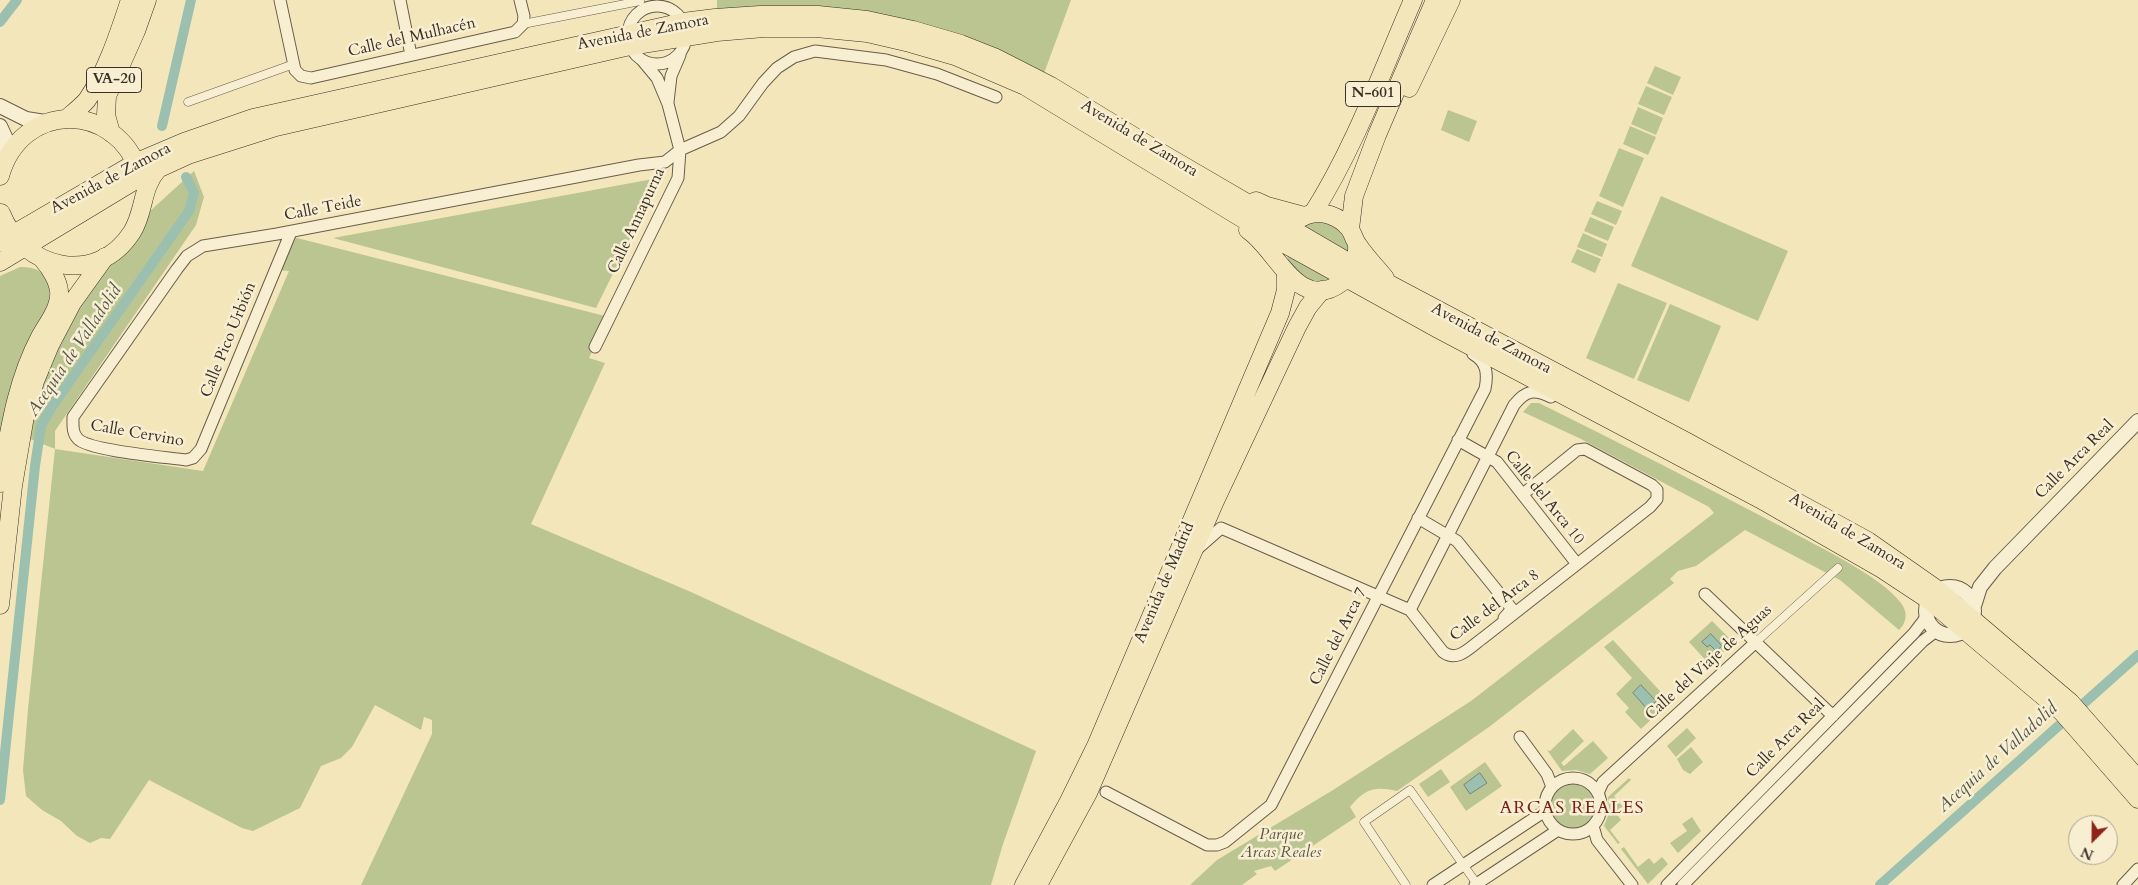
<!DOCTYPE html>
<html>
<head>
<meta charset="utf-8">
<style>
  body { margin:0 }
  #map { position:relative; width:2138px; height:885px; overflow:hidden; background:#f4e6bb; font-family:Cardo,serif }
  canvas { display:block }
  .north { position:absolute; left:2068px; top:815px; width:50px; height:50px; box-sizing:border-box; background:#f8efd3; border:1px solid #aca28d; border-radius:50%; rotate:203deg; font-size:14px; font-weight:700; line-height:20px; text-align:center; color:#3a2f25 }
  .north::after { content:''; display:block; margin:auto; width:18px; height:22px; background:#8f2418; clip-path:polygon(50% 0,100% 100%,50% 72%,0 100%) }
</style>
</head>
<body>
<div id="map">
<canvas width="2138" height="885"></canvas>
<div class="north">N</div>
</div>
<script>
const g = document.querySelector('canvas').getContext('2d');
g.lineJoin = 'round';
function paint(path, color) { g.fillStyle = color; g.fill(path, 'evenodd'); }
function strokePath(path, color, width, dash) { g.strokeStyle = color; g.lineWidth = width; g.lineCap = dash ? 'butt' : 'round'; g.setLineDash(dash || []); g.stroke(path); }
function drawText(font, color, halo, rows, align = 'center') {
  g.font = font + ' Cardo,serif'; g.lineWidth = 5; g.setLineDash([]); g.textBaseline = 'middle'; g.strokeStyle = halo; g.fillStyle = color; for (const [text, x, y, turn = 0] of rows) {
    g.save(); g.translate(x, y); g.rotate((+turn || 0) * Math.PI / 180); g.textAlign = isNaN(turn) ? turn : align; if (halo) g.strokeText(text, 0, 0); g.fillText(text, 0, 0); g.restore();
  }
}
paint(new Path2D(`
  M717 0H1071L1043 76 717 11Z
  M1655 66 1681 77 1673 95 1647 83Z
  M1646 86 1672 97 1664 115 1638 104Z
  M1638 107 1663 118 1656 135 1631 124Z
  M1448 110 1477 121 1469 142 1441 130Z
  M1630 126 1656 137 1648 155 1623 144Z
  M1619 148 1644 158 1623 207 1599 196Z
  M194 171 204 197 196 225 55 431V449L203 471 289 271 276 270 289 236 609 317 589 358 605 363 531 524 691 592 1036 751 1003 844 991 885H361L432 734V720L424 717 421 730 375 705 352 747 341 758 321 766 300 808 253 831 242 828 149 780 110 839 101 838 90 843 77 836 61 821 42 810 26 796 23 770 28 709 55 449 28 438 38 398 54 349 77 306 98 277 135 238 149 212Z
  M653 179 656 180 657 184 596 308 333 238Z
  M1661 196 1788 251 1758 321 1631 266Z
  M1597 201 1622 211 1616 225 1591 214Z
  M1590 217 1614 227 1608 241 1584 231Z
  M1315 221C1335 223 1350 233 1349 255L1300 226Z
  M1583 233 1607 244 1602 257 1577 247Z
  M1287 249 1337 278 1332 281 1312 284 1288 262Z
  M1577 249 1601 259 1595 273 1571 262Z
  M20 267C44 266 52 280 49 302L16 382 0 435V276Z
  M1618 283 1667 303 1634 379 1586 358Z
  M1670 304 1721 326 1689 402 1637 380Z
  M1531 403H1539C1622 444 1704 486 1786 529 1817 546 1881 576 1901 603 1908 612 1907 622 1899 630L1840 580 1745 530 1696 566 1678 571 1670 579 1674 583 1489 727 1397 791C1374 786 1365 789 1350 807L1356 817 1275 871 1271 866 1254 871 1257 874 1242 885H1190L1217 860 1333 790 1471 701 1714 513 1709 507 1581 439 1523 412Z
  M1712 621 1734 643 1710 665 1689 642Z
  M1613 640 1670 702 1641 729 1625 712 1629 708 1616 694 1632 678 1604 647Z
  M1687 728 1696 738 1676 757 1667 746Z
  M1573 729 1584 741 1561 763 1564 766 1593 741 1608 758 1590 774 1576 770 1562 771 1547 750 1550 751Z
  M1691 747 1703 762 1690 774 1683 770 1677 759Z
  M1485 762 1502 786 1466 811 1450 787Z
  M1441 769 1450 782 1428 797 1419 784Z
  M1629 778 1631 780 1614 796 1623 807 1616 813 1621 820 1610 830 1620 843 1618 844 1604 826 1609 813 1608 797Z
  M1549 807a23 23 0 1 1 46 0a23 23 0 1 1-46 0Z
  M1692 817 1701 831 1678 853 1670 843 1687 831 1682 824Z
  M1624 847 1638 867 1649 858 1654 864 1662 857 1668 864 1648 884 1621 849Z`), '#bac591');
const water = new Path2D(`
  M1711 634 1722 646 1716 651 1710 645 1707 647 1702 642Z
  M1641 685 1656 701 1648 710 1633 693Z
  M1480 773 1487 783 1470 794 1464 785Z`);
paint(water, '#9cc0b0');
strokePath(water, '#758678', 1);
strokePath(new Path2D(`
  M0 22 17 0
  M162 126 191 0
  M0 800 35 466 41 426 51 408 189 211 194 193 186 177
  M1880 885 2138 655`), '#9cc0b0', 10);
const pedestrian = new Path2D(`
  M523 24 640 1
  M188 102 294 64
  M1756 642 1838 568
  M1406 885 1364 822 1410 790 1477 884`);
const minor = new Path2D(`
  M280 0 295 70 301 76 311 78 515 32 523 24 524 16 520 0
  M400 0 411 55
  M628 35a29 29 0 1 1 58 0a29 29 0 1 1-58 0Z
  M668 102 671 76 680 55
  M291 232 201 449 193 458 186 460C165 457 90 451 78 439 72 433 73 425 73 417L177 269 187 256 203 246 277 234 639 165 665 162 680 150 721 132 739 116 763 83 777 68 794 57 815 51 886 60 937 74 996 97
  M595 347 678 178 680 150 668 104 657 78 642 60
  M1458 440 1497 462 1577 564
  M1418 518 1457 541 1512 609 1504 618
  M1221 528 1410 610 1443 652C1458 663 1470 647 1483 638L1650 507 1657 499V490L1652 485 1585 449 1577 450 1523 494
  M1196 550 1221 528
  M1705 594 1833 716
  M1410 610 1514 405C1526 390 1534 389 1551 397
  M1520 737 1547 774 1552 787
  M1545 806a28 28 0 1 1 56 0a28 28 0 1 1-56 0Z
  M1106 792 1207 845H1217L1225 842 1271 805 1485 389C1488 374 1487 362 1473 354
  M1598 793 1603 782 1756 642
  M1593 826 1597 840 1632 885
  M1433 885 1545 811
  M1475 885 1558 830
  M1667 885 1914 633 1927 616
  M1683 885 1923 641 1936 631
  M2123 885 2138 869`);
const tertiary = new Path2D(`
  M0 106 26 119 45 122
  M0 126 6 139 7 155
  M1926 611a24 24 0 1 1 48 0a24 24 0 1 1-48 0Z
  M1974 606 1980 587 1995 568 2138 421`);
const primary = new Path2D(`
  M0 483C9 433 16 382 40 337 47 324 61 307 59 291 58 281 51 269 44 261
  M0 605 13 486 25 416 35 381 50 345 72 303 105 257
  M1024 885 1069 801 1096 746 1280 313 1286 290V273
  M1038 885 1088 793 1215 501 1297 327 1308 307 1322 290`);
const trunk = new Path2D(`
  M1409 88 1451 0
  M66 119C73 113 81 107 87 100 107 71 119 33 130 0
  M111 133 106 115 107 96 136 31 147 0
  M0 176C21 101 115 100 140 173
  M1256 201 1267 206 1304 216
  M1 213C23 270 97 287 132 232 145 212 141 187 158 169
  M1313 213C1355 147 1382 71 1413 0
  M1350 229 1354 196 1377 135 1435 0
  M1248 230C1276 248 1299 315 1342 282 1354 273 1358 260 1357 245
  M1283 238C1287 227 1296 219 1307 215 1323 210 1339 216 1349 228 1353 233 1354 240 1358 245 1366 257 1376 267 1385 278
  M0 242 137 162 184 142 253 118 683 22 715 18 760 15H818L867 20 913 30 961 44 994 57 1051 86 1158 151 1355 266 1687 442 1868 541 1938 590 2070 702 2138 779
  M0 262 142 176 188 155 276 127 630 46 717 32 764 28H816L867 33 910 43 955 56 1025 86 1281 242 1438 329 1760 499 1882 569 1929 600 2062 712 2138 799`);
strokePath(pedestrian, '#685d4a', 9);
strokePath(minor, '#685d4a', 13);
strokePath(tertiary, '#685d4a', 16);
strokePath(primary, '#3a2f25', 19);
strokePath(trunk, '#3a2f25', 19);
strokePath(pedestrian, '#f8efd3', 8);
strokePath(minor, '#f8efd3', 11);
strokePath(tertiary, '#f8efd3', 14);
strokePath(primary, '#f4e6bb', 18);
strokePath(trunk, '#f4e6bb', 18);
for (const [x, y, w] of [
  [114,80,55],
  [1373,94,55]
]) { const box = new Path2D(); box.roundRect(x - w / 2, y - 12.5, w, 25, 4); g.fillStyle = '#f8efd3'; g.fill(box); strokePath(box, '#3a2f25', 1); }
drawText('bold 15px', '#3a2f25', null, [
  ["VA-20",114,80],
  ["N-601",1373,94]
]);
drawText('16px', '#3a2f25', '#f8efd3', [
  ["Avenida de Zamora",643,33,-11],
  ["Calle del Mulhacén",412,38,-13],
  ["Avenida de Zamora",1139,139,31],
  ["Avenida de Zamora",111,179,-28],
  ["Calle Teide",323,209,-11],
  ["Calle Annapurna",637,221,-65],
  ["Avenida de Zamora",1491,339,28],
  ["Calle Pico Urbión",229,340,-68],
  ["Calle Cervino",137,434,10],
  ["Calle Arca Real",2075,460,-45],
  ["Calle del Arca 10",1544,498,51],
  ["Avenida de Zamora",1847,532,31],
  ["Avenida de Madrid",1165,583,-67],
  ["Calle del Arca 8",1495,606,-37],
  ["Calle del Arca 7",1339,637,-63],
  ["Calle del Viaje de Aguas",1709,663,-42],
  ["Calle Arca Real",1786,739,-45]
]);
drawText('italic 16px', '#5a5440', '#f8efd3', [
  ["Parque",1281,835],
  ["Arcas Reales",1281,853]
]);
drawText('italic 18px', '#525348', '#f8efd3', [
  ["Acequia de Valladolid",75,351,-56],
  ["Acequia de Valladolid",1998,758,-42]
]);
g.letterSpacing = '1px';
drawText('18px', '#7a1f14', '#f8efd3', [
  ["ARCAS REALES",1572,809]
]);
g.letterSpacing = '0px';
</script>
</body>
</html>
